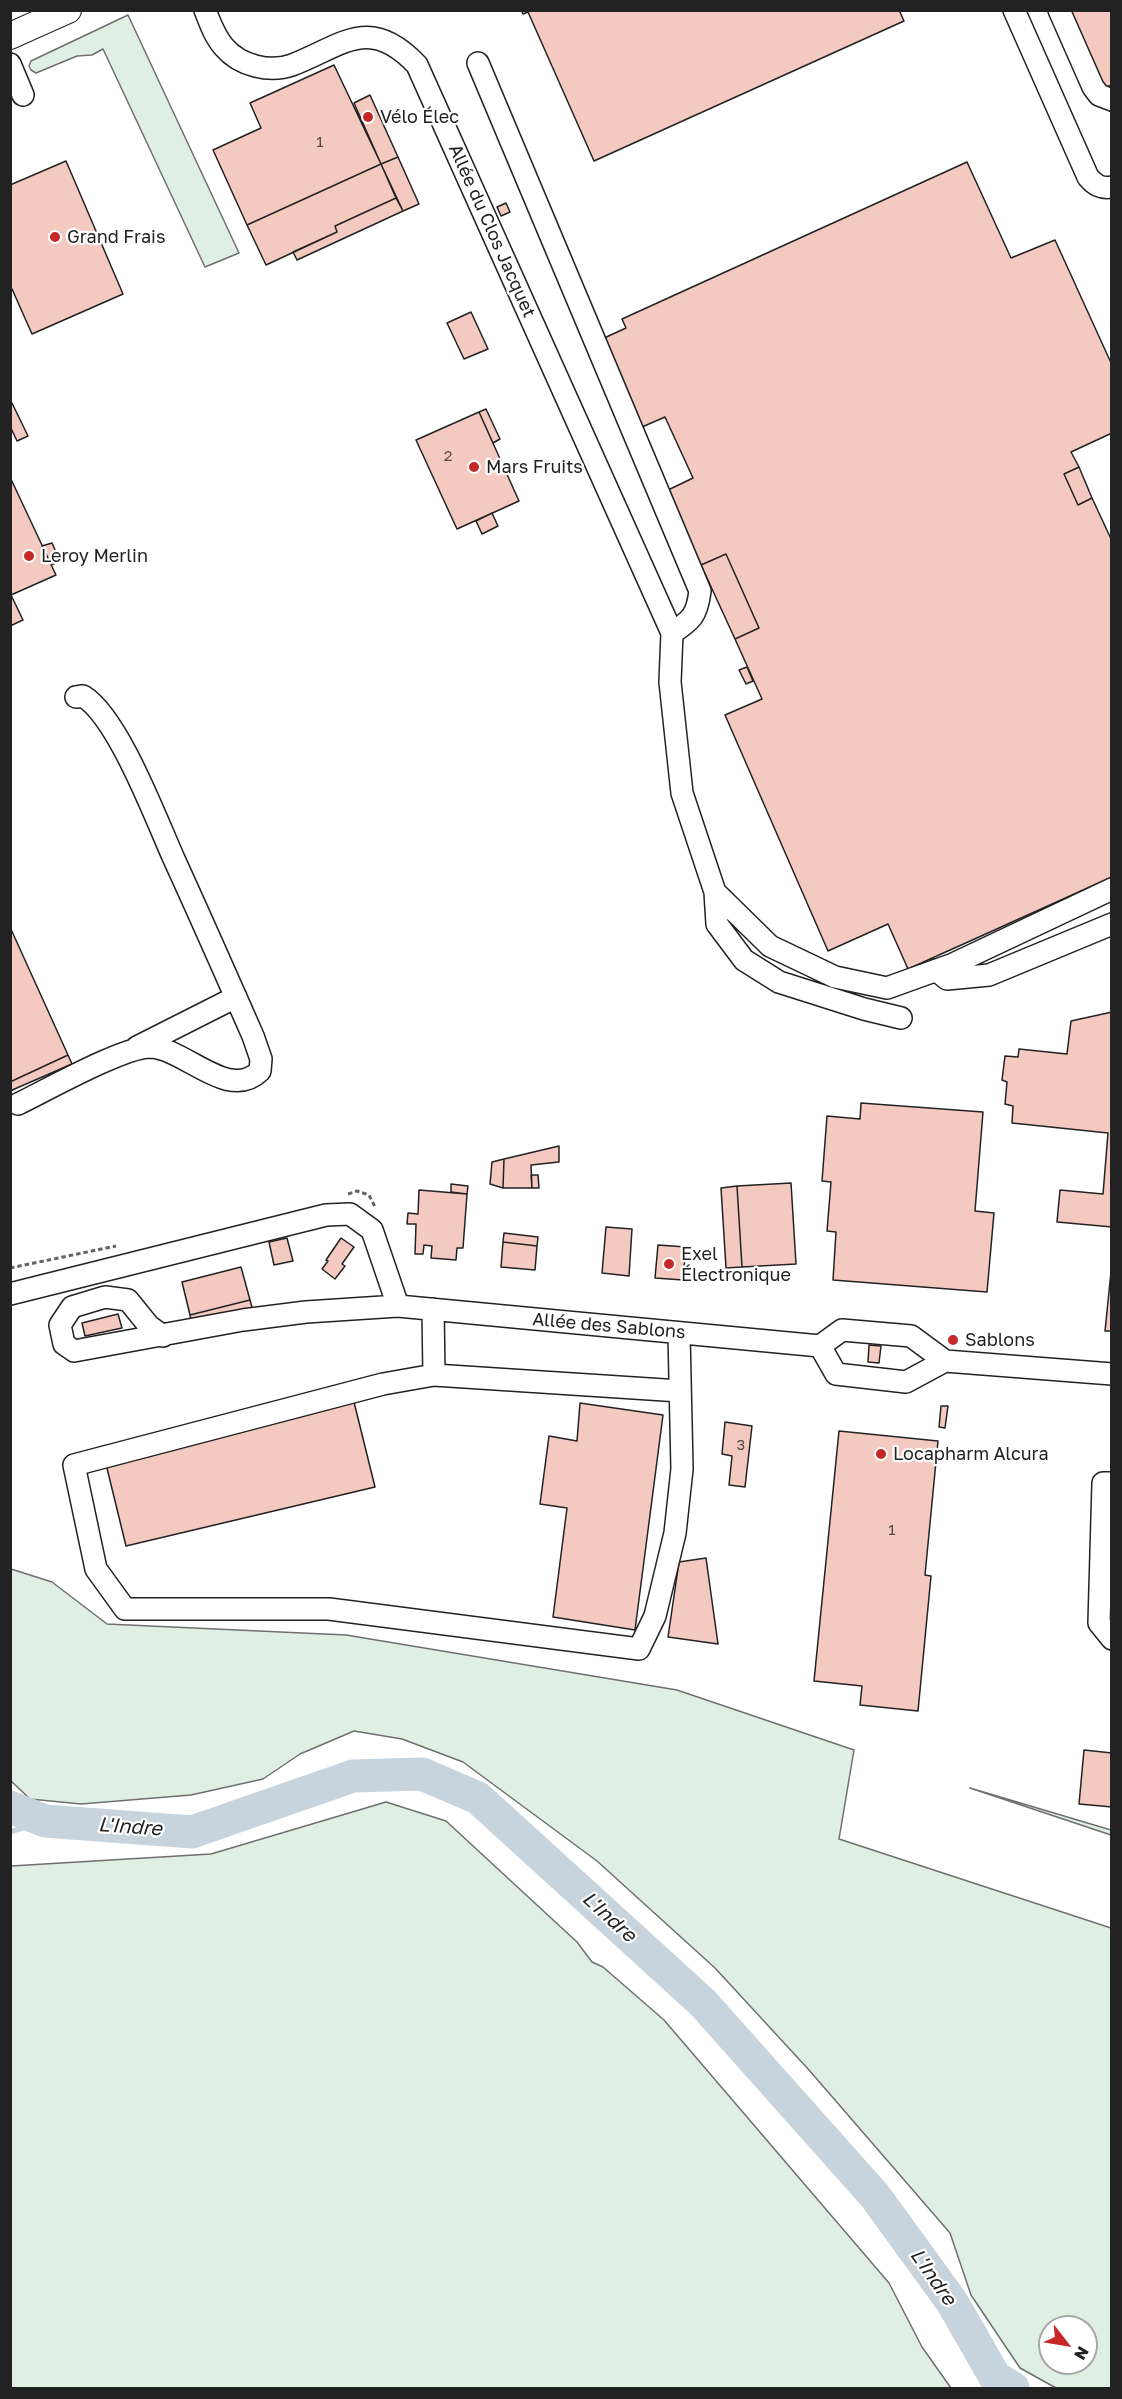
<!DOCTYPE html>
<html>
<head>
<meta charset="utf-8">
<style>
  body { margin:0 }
  #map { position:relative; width:1122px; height:2399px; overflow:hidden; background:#fff; font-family:"Golos Text",sans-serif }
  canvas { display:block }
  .frame { position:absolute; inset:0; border:12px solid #222; pointer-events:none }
  .north { position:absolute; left:1038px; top:2315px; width:60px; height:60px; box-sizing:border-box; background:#fff; border:2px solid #a7a7a7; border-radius:50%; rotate:121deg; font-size:16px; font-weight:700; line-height:24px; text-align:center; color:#222 }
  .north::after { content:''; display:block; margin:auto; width:21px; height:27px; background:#c62828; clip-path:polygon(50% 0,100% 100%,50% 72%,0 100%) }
</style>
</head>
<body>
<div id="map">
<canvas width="1122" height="2399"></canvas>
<div class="frame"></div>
<div class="north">N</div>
</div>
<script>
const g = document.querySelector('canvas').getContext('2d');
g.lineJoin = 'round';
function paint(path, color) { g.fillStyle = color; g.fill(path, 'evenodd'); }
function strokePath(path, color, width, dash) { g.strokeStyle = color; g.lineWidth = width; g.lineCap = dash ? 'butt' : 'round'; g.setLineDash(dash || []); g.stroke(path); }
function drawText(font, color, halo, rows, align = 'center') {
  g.font = font + ' "Golos Text",sans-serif'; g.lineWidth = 4.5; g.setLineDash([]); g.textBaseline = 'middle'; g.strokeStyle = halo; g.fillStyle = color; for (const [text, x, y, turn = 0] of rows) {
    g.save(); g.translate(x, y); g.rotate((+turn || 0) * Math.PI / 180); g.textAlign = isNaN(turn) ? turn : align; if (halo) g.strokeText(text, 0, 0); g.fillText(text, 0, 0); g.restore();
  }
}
const green = new Path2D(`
  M128 15 239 253 205 267 103 49 92 55 77 56 36 73 31 70 29 66 31 61Z
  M11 1569 52 1582 107 1624 346 1635 677 1690 854 1750 839 1839 1111 1928V2388H1056L1020 2368 971 2295 950 2233 809 2070 715 1968 597 1861 463 1762 402 1739 354 1731 300 1754 263 1779 191 1795 81 1804 30 1799 11 1781ZM1050 2327H1086V2363H1050Z
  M970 1788 1111 1830V1836V1835Z
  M386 1802 446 1821 577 1942 592 1962 603 1967 664 2020 889 2283 922 2347 951 2388H11V1866L211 1854Z`);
paint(green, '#e0efe3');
strokePath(green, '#6f6f6f', 1.5);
strokePath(new Path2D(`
  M10 1832 45 1821`), '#c7d3dd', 5);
strokePath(new Path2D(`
  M10 1807 45 1821 192 1832 353 1776 422 1774 478 1798 703 2003 875 2196 952 2302 995 2377 1013 2388`), '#c7d3dd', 33);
const building = new Path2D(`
  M521 10H899L904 21 594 161 528 12 523 14Z
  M1068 10H1112V85L1104 88Z
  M334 65 381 164 247 225 213 150 261 128 250 103Z
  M370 95 398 157 381 164 354 103Z
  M398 157 419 204 403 211 381 164Z
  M66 161 123 294 32 334 12 289 10 290V185Z
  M967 162 1011 258 1055 240 1112 365V433L1071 452 1079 467 1064 474 1078 505 1092 498 1112 541V877L908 969 888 924 828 951 725 715 762 699 735 639 759 628 726 554 701 565 668 490 693 478 665 417 642 427 602 339 626 328 622 319Z
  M381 164 396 198 335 226 337 232 266 265 247 225Z
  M396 198 403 211 297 260 293 252 337 232 335 226Z
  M506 203 510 212 501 216 497 207Z
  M471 312 488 349 464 359 447 323Z
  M12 403 28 436 17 441 10 426V404Z
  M486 409 500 439 493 443 479 412Z
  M479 412 519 501 457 529 416 440Z
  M1079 467 1092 498 1078 505 1064 474Z
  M10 477 56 575 11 595 23 620 10 626Z
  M492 513 498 526 482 534 476 521Z
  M52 543 60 561 51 565 42 546Z
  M726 554 759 628 735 639 701 565Z
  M747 667 753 681 746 684 739 670Z
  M10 927 68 1055 10 1082Z
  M1112 1012V1227L1057 1222 1060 1190 1103 1194 1108 1133 1012 1123 1013 1106 1005 1104 1007 1082 1002 1080 1005 1056 1018 1057 1019 1049 1067 1054 1071 1021Z
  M68 1055 72 1064 10 1091V1082Z
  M861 1103 983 1112 975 1211 994 1213 987 1292 833 1280 836 1232 827 1231 831 1182 822 1181 827 1116 860 1119Z
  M559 1146V1162L531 1165 532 1188H503L504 1159Z
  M504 1159 503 1188 490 1184 492 1162Z
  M531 1175H538L539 1188H532Z
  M791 1183 796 1264 742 1267 737 1186Z
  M451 1184 468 1186 467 1194 451 1192Z
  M737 1186 742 1267 726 1268 721 1188Z
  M419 1190 467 1194 463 1248H457L456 1260 431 1258 432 1246 424 1245 423 1254H415L416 1224H407L408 1213 418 1214Z
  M606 1227 632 1229 629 1276 602 1273Z
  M504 1233 538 1237 537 1246 503 1242Z
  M287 1238 293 1261 274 1265 269 1242Z
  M341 1238 354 1247 342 1264 345 1266 335 1279 322 1269 328 1261 326 1260Z
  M503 1242 537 1246 535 1270 501 1267Z
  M658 1245 686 1247 683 1280 655 1278Z
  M1112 1262V1331H1105Z
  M241 1267 250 1300 190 1315 182 1282Z
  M250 1300 253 1311 192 1326 190 1315Z
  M118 1314 122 1328 85 1336 82 1323Z
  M869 1345 881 1346 879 1363 868 1362Z
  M354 1402 375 1487 126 1546 105 1460Z
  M580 1403 663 1415 635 1630 553 1617 567 1508 540 1504 549 1436 577 1441Z
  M941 1406H948L945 1428 939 1427Z
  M725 1422 752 1426 745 1487 729 1485 732 1456 722 1454Z
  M839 1431 938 1441 925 1575 931 1576 918 1711 860 1705 862 1686 814 1681Z
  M706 1558 718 1644 668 1637 679 1562Z
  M1084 1750 1112 1753V1807L1079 1804Z`);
paint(building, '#f3c9c0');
strokePath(building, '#222', 1.5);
const minor = new Path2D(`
  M205 10C210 23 215 37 224 47 240 66 270 73 292 65 342 46 369 14 417 65L672 633 670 682 682 793 715 892 770 946 835 977 887 988 951 965 1112 889
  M1014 10 1088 177C1095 185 1101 189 1112 187
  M1059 10 1093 87 1099 95 1112 100
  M478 63 700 591C697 615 692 620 672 633
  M10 64 23 95
  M715 892 717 924 744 960 779 982 864 1009 901 1018
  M936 970 947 979 989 975 1112 924
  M137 1047 236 997
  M18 1104C45 1091 123 1047 150 1047 185 1048 228 1102 260 1071L261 1059 253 1036C227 977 201 918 174 859 156 819 118 717 83 696L76 697
  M10 1294 326 1215 350 1214 372 1230 398 1306
  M433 1309 434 1375 383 1384 74 1465 96 1569 125 1609H329L639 1649 655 1616 675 1533 682 1469 679 1333
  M163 1336 149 1326 128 1300 105 1297 72 1307 60 1325 64 1344 74 1351 243 1320 306 1312 398 1306 820 1346 842 1330 911 1336 945 1361 1112 1374
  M820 1346 836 1374 906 1382 945 1361
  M434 1375 680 1391
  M1112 1483H1103L1099 1623 1112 1639`);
const major = new Path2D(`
  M10 36 68 10`);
strokePath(minor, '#222', 24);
strokePath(major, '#222', 28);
strokePath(new Path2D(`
  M348 1194 357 1191 369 1195 375 1207
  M10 1268 116 1246`), '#646464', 3, [4.5, 3]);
strokePath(minor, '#fff', 21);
strokePath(major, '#fff', 26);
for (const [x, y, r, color] of [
  [368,117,6,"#c62828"],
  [55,237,6,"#c62828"],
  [474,467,6,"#c62828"],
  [29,556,6,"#c62828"],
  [669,1264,6,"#c62828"],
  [953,1340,6,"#c62828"],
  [881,1454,6,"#c62828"]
]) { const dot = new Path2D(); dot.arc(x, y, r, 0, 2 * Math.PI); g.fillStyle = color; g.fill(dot); strokePath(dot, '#fff', 2); }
drawText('15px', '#564c4a', null, [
  ["1",320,142],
  ["2",448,456],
  ["3",741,1445],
  ["1",892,1530]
]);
drawText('18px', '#222', '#fff', [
  ["Vélo Élec",380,117],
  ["Grand Frais",67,237],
  ["Mars Fruits",486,467],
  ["Leroy Merlin",41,556],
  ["Exel",681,1254],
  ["Électronique",681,1275],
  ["Sablons",965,1340],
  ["Locapharm Alcura",893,1454]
], 'left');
drawText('18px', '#222', '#fff', [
  ["Allée du Clos Jacquet",492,231,66],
  ["Allée des Sablons",609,1326,5]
]);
drawText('italic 20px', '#222', '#fff', [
  ["L'Indre",130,1827,4],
  ["L'Indre",609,1917,42],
  ["L'Indre",933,2277,55]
]);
</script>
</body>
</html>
